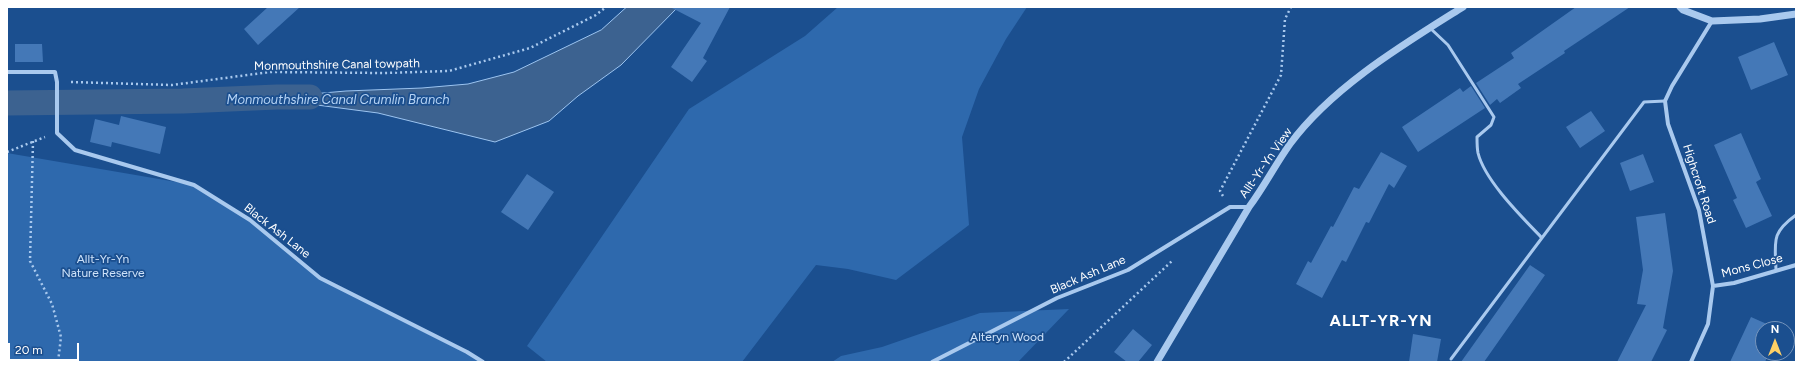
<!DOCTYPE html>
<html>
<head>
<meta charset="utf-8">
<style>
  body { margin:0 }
  #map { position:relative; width:1803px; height:369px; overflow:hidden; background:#1b4f8f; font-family:Figtree,sans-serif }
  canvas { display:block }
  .frame { position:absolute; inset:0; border:8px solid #fff; pointer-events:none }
  .north { position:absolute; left:1755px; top:321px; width:40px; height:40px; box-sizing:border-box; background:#1b4f8f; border:1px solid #7695bc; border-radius:50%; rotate:0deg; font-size:11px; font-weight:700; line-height:16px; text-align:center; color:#fff }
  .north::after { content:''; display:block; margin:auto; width:14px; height:18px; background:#ffd166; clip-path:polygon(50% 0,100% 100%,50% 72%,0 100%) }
  .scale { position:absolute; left:8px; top:343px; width:71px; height:18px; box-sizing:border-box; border:2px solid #fff; border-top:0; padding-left:5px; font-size:12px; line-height:14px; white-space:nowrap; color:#fff; -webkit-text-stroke:3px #1b4f8f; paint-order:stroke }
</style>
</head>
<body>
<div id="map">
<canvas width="1803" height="369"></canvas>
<div class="frame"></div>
<div class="north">N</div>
<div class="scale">20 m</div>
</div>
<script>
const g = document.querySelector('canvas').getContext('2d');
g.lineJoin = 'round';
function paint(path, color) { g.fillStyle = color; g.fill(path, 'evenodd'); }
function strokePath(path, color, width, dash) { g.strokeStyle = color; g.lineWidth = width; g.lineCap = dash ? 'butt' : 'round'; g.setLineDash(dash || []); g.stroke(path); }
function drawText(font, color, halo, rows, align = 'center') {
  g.font = font + ' Figtree,sans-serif'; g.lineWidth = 3.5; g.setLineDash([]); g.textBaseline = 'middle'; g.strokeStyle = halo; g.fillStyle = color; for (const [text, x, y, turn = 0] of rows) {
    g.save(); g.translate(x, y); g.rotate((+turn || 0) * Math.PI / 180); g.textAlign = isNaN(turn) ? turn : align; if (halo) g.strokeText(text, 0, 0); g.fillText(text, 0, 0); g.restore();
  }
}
paint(new Path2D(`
  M838 7H1027L1006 39 979 89 962 137 969 225 896 280 848 269 816 265 742 362H547L527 346 689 109 805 36Z
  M7 153 194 185 250 220 320 278 467 352 481 362H7Z
  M1069 309 1018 362H832L841 356 882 347 980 313Z`), '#2e69ad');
const water = new Path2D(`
  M627 7H678L621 65 578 96 549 121 495 142 378 113 317 105 277 97 346 91 422 88 468 84 514 72 601 30Z`);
paint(water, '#3c6290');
strokePath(water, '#9cc4f0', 1);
strokePath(new Path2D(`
  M7 103 183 101 277 97H310`), '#3c6290', 25);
paint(new Path2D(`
  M268 7H300L258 45 244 29Z
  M670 7H730L703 58 707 61 692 82 671 67 701 23Z
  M1576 7H1630L1564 51 1565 53 1518 84 1521 88 1500 103 1497 99 1490 105 1476 83 1514 58 1511 53Z
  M1774 42 1788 75 1751 90 1738 57Z
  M15 44H42L43 62H15Z
  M1471 86 1485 108 1418 152 1402 127 1460 88 1463 92Z
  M1591 111 1605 131 1580 148 1566 127Z
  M121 116 166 127 160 154 112 142 111 147 90 142 95 119 119 125Z
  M1741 133 1761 179 1756 182 1772 216 1746 228 1733 200 1737 198 1714 145Z
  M1381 152 1407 166 1394 188 1389 184 1369 223 1366 222 1346 262 1342 260 1322 298 1296 284 1308 261 1311 263 1331 226 1333 227 1354 187 1359 189Z
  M1643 154 1654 182 1630 191 1620 163Z
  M527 174 554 192 528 230 501 212Z
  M1665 213 1673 271 1663 328 1667 330 1651 362H1617L1646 305 1637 304 1643 270 1636 217Z
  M1530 265 1545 275 1484 362H1461Z
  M1751 317 1778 329H1763V353H1769L1765 362H1730Z
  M1133 329 1152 345 1138 362H1127L1114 352Z
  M1413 334 1441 339 1437 362H1409Z`), '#4478b7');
strokePath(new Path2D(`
  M71 82 172 85 270 72 384 73 449 71 530 48 596 15 606 7
  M33 141 30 261 52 304 61 337 58 362
  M7 152 45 137
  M1223 196 1220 191 1281 75 1285 19 1291 7
  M1064 362 1172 261`), '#a9c9ee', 2.5, [2, 3]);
strokePath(new Path2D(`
  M1430 28 1448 45 1494 117 1491 125 1477 137C1477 142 1477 148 1478 153 1485 181 1522 217 1542 238
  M1776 270C1775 241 1771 233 1796 215
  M1451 359 1644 102 1665 101`), '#a9c9ee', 3);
strokePath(new Path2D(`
  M7 72H55L57 82V133L75 150 194 185 250 220 320 278 467 352 483 362
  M1713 286 1734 283 1796 265
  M932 362 1057 298 1128 270 1230 207H1249
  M1691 362 1708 324 1713 286 1699 210 1668 124 1665 101 1672 86 1712 21`), '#a9c9ee', 4);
strokePath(new Path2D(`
  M1680 7 1683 10 1712 21 1760 19 1796 14
  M1157 362 1249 207C1264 187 1275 165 1290 144 1332 87 1404 44 1463 7`), '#a9c9ee', 7);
drawText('12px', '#fff', '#1b4f8f', [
  ["Monmouthshire Canal towpath",337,65,-1],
  ["Allt-Yr-Yn View",1266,163,-55],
  ["Highcroft Road",1699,184,72],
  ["Black Ash Lane",277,231,38],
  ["Mons Close",1752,266,-15],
  ["Black Ash Lane",1088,275,-23]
]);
drawText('12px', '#cfe3fa', '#1b4f8f', [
  ["Allt-Yr-Yn",103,259],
  ["Nature Reserve",103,273],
  ["Alteryn Wood",1007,337]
]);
drawText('italic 13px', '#b5d3f5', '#1b4f8f', [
  ["Monmouthshire Canal Crumlin Branch",338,100]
]);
g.letterSpacing = '1px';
drawText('bold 16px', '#fff', '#1b4f8f', [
  ["ALLT-YR-YN",1381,321]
]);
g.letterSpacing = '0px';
</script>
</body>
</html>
